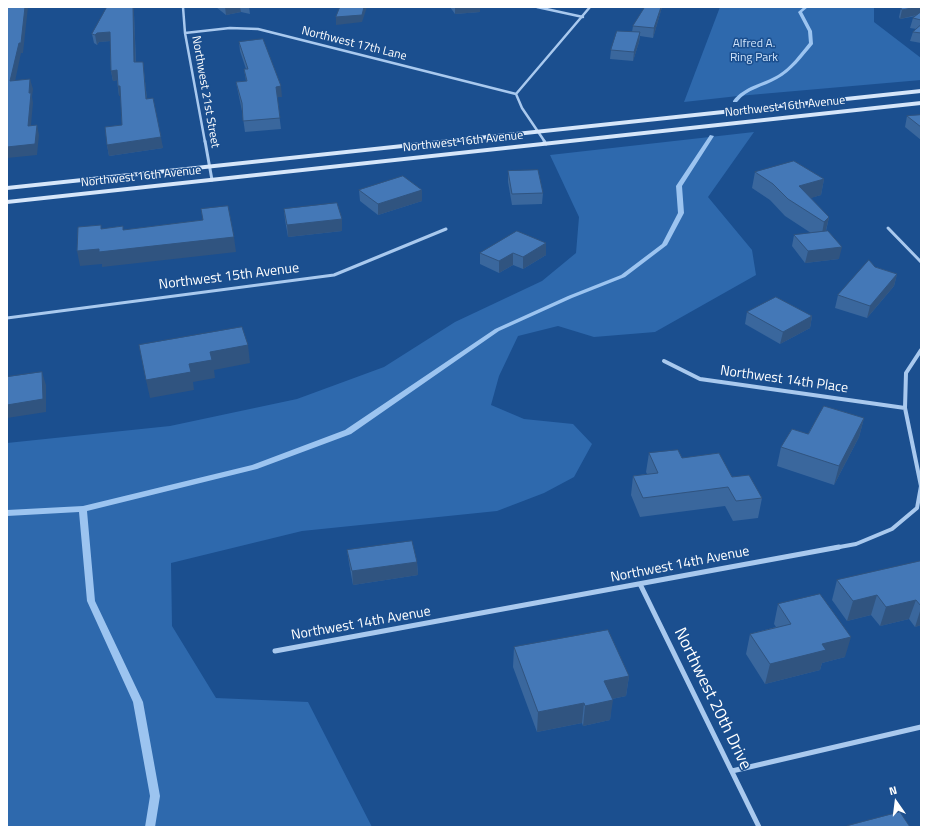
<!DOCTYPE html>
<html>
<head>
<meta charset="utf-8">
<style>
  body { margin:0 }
  #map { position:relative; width:928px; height:834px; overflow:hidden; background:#1b4f8f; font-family:"Titillium Web",sans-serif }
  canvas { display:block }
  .frame { position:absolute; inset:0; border:8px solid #fff; pointer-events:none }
  .north { position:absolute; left:876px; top:782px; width:40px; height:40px; -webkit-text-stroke:3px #1b4f8f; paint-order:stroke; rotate:346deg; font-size:11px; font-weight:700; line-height:16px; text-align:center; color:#fff }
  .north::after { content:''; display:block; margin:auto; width:14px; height:18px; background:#fff; clip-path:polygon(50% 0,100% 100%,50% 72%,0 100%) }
</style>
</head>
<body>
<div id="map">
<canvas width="928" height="834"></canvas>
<div class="frame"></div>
<div class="north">N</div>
</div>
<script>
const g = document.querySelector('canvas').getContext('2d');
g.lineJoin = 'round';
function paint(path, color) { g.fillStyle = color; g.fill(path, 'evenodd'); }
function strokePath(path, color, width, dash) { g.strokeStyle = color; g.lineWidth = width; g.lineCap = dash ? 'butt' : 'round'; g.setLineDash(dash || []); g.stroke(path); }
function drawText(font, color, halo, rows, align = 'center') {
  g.font = font + ' "Titillium Web",sans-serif'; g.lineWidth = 3; g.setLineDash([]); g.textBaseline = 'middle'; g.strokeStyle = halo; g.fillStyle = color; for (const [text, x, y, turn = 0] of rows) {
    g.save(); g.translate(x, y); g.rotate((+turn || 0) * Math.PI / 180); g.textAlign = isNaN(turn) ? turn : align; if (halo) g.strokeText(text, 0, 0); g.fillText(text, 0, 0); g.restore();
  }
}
paint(new Path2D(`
  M720 7H876L874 8V22L921 58V80L738 96 684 102Z
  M754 132 708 197 752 250 756 275 655 332 594 337 558 326 518 336 499 376 491 405 524 419 573 424 592 444 574 477 544 493 497 511 302 531 171 563 172 626 216 698 308 702 372 827H7V443L170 426 297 399 384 367 455 322 542 281 576 253 579 217 550 155Z`), '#2e69ad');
paint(new Path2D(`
  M804 7H808L802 12 812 31 813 44C802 57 792 71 777 79 763 87 747 89 737 102H733V101C744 86 763 84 778 75 791 67 800 54 809 43L808 31 798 12Z
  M710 135 714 136 682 186 684 213 667 245 625 277 572 298 499 331 351 434 257 469 87 511 95 601 143 702 160 796 155 827H145L150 796 133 702 87 601 79 512 7 516V510L83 506 252 465 345 430 495 329 568 296 621 275 662 244 678 213 676 186Z`), '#9cc4f0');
strokePath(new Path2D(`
  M183 7 185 33 205 142
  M537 7 583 17
  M185 33 230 28 258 29 516 94
  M545 142 522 108 516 94 590 7`), '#a9c9ee', 2.5);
strokePath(new Path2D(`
  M205 141 212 180
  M544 141 546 144
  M888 228 921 262
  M7 318 334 275 446 229`), '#a9c9ee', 3);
strokePath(new Path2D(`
  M664 361 700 379 905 408
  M834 548 856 544 892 529 917 508 921 486 905 408 906 373 921 350`), '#a9c9ee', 4);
strokePath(new Path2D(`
  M640 584 759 827
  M275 651 839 547
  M732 771 921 727`), '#a9c9ee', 5);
paint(new Path2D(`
  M921 89V93L7 190V186Z
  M921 101V105L7 204V200Z`), '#d6e6fa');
paint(new Path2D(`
  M216 7H249L250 14 241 12 226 15Z
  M450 7H480V12L455 14Z
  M645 7H662L653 38 640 36 639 42 633 61 610 59 611 50 632 32 633 26Z
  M921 7V43L910 41 913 32 916 29 910 28 913 18 916 16 900 19 899 17 901 8Z
  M134 9V14L136 62 144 72 147 99 163 148 109 156 107 145 122 125 121 96H119L117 80 113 81 111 71 110 41 99 42 97 45 94 43 92 34Z
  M239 42 282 97H277L281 129 245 132 242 111 238 92 236 82 246 81 244 69H246L240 51Z
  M921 115V140L905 127 907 116Z
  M508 171 543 193 542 204 512 205 508 182Z
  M755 172 824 179 821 195 810 198 829 217 826 231 839 259 805 263 792 246 794 235 811 233 785 216 770 200 752 188Z
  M359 190 422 201 378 215 360 201Z
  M284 209 342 219V231L288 237 285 220Z
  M546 243V255L523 269 513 265 499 273 480 264V253Z
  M875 267 897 274 894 286 867 318 835 308 838 295Z
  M747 312 812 316 810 328 780 344 745 324Z
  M864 418 859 437 834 485 777 466 781 447 808 434Z
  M649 453 682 458 732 477 762 498 758 518 733 521 725 506 640 517 631 495 633 476 647 474 646 472Z
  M347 550 417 562 418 575 353 585 349 563Z
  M921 561V625L915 627 909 619 880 626 871 615 847 621 832 600 837 580Z
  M778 604 845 657 822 663 820 670 765 684 746 654 750 634 776 627 774 624Z
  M514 647 629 676 626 696 612 699 610 720 583 726 582 723 537 732 513 667Z`), '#3a679d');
paint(new Path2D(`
  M25 7H28L23 53H21L13 91 10 81Z
  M125 7H135L134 9V14L136 72Z
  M225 7H240L241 12 226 15Z
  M364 7H367L362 22 336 25V17Z
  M455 7H480V12L455 14Z
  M661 7H662L653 38 654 28Z
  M916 7H921V14L900 19 902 10Z
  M110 32 112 41 99 42 97 45 95 35 97 33Z
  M640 32 639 42 633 61 634 52Z
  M143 62 144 72 148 109 146 99Z
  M117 70 119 80 113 81 111 71Z
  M30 79 33 89 32 97 33 103 30 136 28 126 29 93Z
  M118 86H120L122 96H119Z
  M281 86 282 97H277L276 87Z
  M37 125 39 135 37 155 7 158V147Z
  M161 137 163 148 109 156 107 145Z
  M824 179 821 195 795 203 799 186Z
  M422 190V201L378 215V204Z
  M829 217 825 234 821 239 824 222Z
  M342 219V231L288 237 287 225Z
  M234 237 236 252 102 267V264L80 266 77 251 99 249Z
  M546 243V255L523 269V257Z
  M842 247 839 259 805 263 808 251Z
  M513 253V265L499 273V261Z
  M897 274 894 286 867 318 870 306Z
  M812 316 810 328 780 344 783 332Z
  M248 345 250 363 214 370 215 378 193 382 194 390 150 398 146 380 210 352Z
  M42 372 46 385V412L7 418V405Z
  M864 418 859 437 834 485 839 466Z
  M417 562 418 575 353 585 352 571Z
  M877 595 871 615 847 621 853 601Z
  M916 600 909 619 880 626 886 607Z
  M921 608V625L915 627Z
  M851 637 845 657 822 663 820 670 765 684 770 664 822 644Z
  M629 676 626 696 602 701 604 681Z
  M613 700 610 720 583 726 585 706Z
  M584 703 582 723 537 732 538 712Z`), '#305480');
const building = new Path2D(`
  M7 7H25L21 43H19L10 81 30 79 29 93H31L28 126 37 125 35 144 7 147Z
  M107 7H133L134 62H143L146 99 153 98 161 137 107 145 105 127 122 125 120 86H118L117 70 111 71 110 32 97 33 95 35 92 34Z
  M340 7H364L362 15 336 17Z
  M645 7H661L654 28 633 26Z
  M902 7H916L902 10 901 8Z
  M921 12V20L913 18Z
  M921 25V33L913 32Z
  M617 31 640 32 634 52 611 50Z
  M263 39 281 86 276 87 280 118 243 121 242 103 236 82 247 81 244 69H248L239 42Z
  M921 115V127L907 116Z
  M794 161 824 179 799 186 829 217 824 222 788 199 773 184 755 172Z
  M538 170 543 193 512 194 508 171Z
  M403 176 422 190 378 204 359 190Z
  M337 203 342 219 287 225 284 209Z
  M228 206 234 237 99 252V249L77 251 78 227 101 225V229L123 226V230L203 220 201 209Z
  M517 231 546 243 523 257 513 253 499 261 480 253Z
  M828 231 842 247 808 251 794 235Z
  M869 260 875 267 897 274 870 306 838 295Z
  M776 297 812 316 783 332 747 312Z
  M242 327 248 345 210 352 212 360 189 364 191 372 146 380 139 345Z
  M42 372 43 399 7 405V377Z
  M824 406 864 418 839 466 781 447 792 429 808 434Z
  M678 450 682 458 719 453 732 477 749 475 762 498 736 501 728 487 643 498 633 476 658 473 649 453Z
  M412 541 417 562 352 571 347 550Z
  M921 561V606L916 600 886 607 877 595 853 601 837 580Z
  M820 594 851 637 822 644 826 650 770 664 750 634 791 624 778 604Z
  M608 630 629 676 604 681 613 700 585 706 584 703 538 712 514 647Z
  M900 812 910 827H847V826Z`);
paint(building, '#4478b7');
strokePath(building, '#305480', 1);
drawText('12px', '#fff', '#1b4f8f', [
  ["Northwest 17th Lane",354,44,14],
  ["Northwest 21st Street",205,92,80],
  ["Northwest 16th Avenue",785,107,-6],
  ["Northwest 16th Avenue",463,142,-6],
  ["Northwest 16th Avenue",141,177,-6]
]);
drawText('12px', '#cfe3fa', '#1b4f8f', [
  ["Alfred A.",754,44],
  ["Ring Park",754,58]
]);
drawText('14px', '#fff', '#1b4f8f', [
  ["Northwest 15th Avenue",229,277,-7],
  ["Northwest 14th Place",784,380,8],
  ["Northwest 14th Avenue",680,565,-11],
  ["Northwest 14th Avenue",361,624,-10]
]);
drawText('17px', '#fff', '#1b4f8f', [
  ["Northwest 20th Drive",712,699,64]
]);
</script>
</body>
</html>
